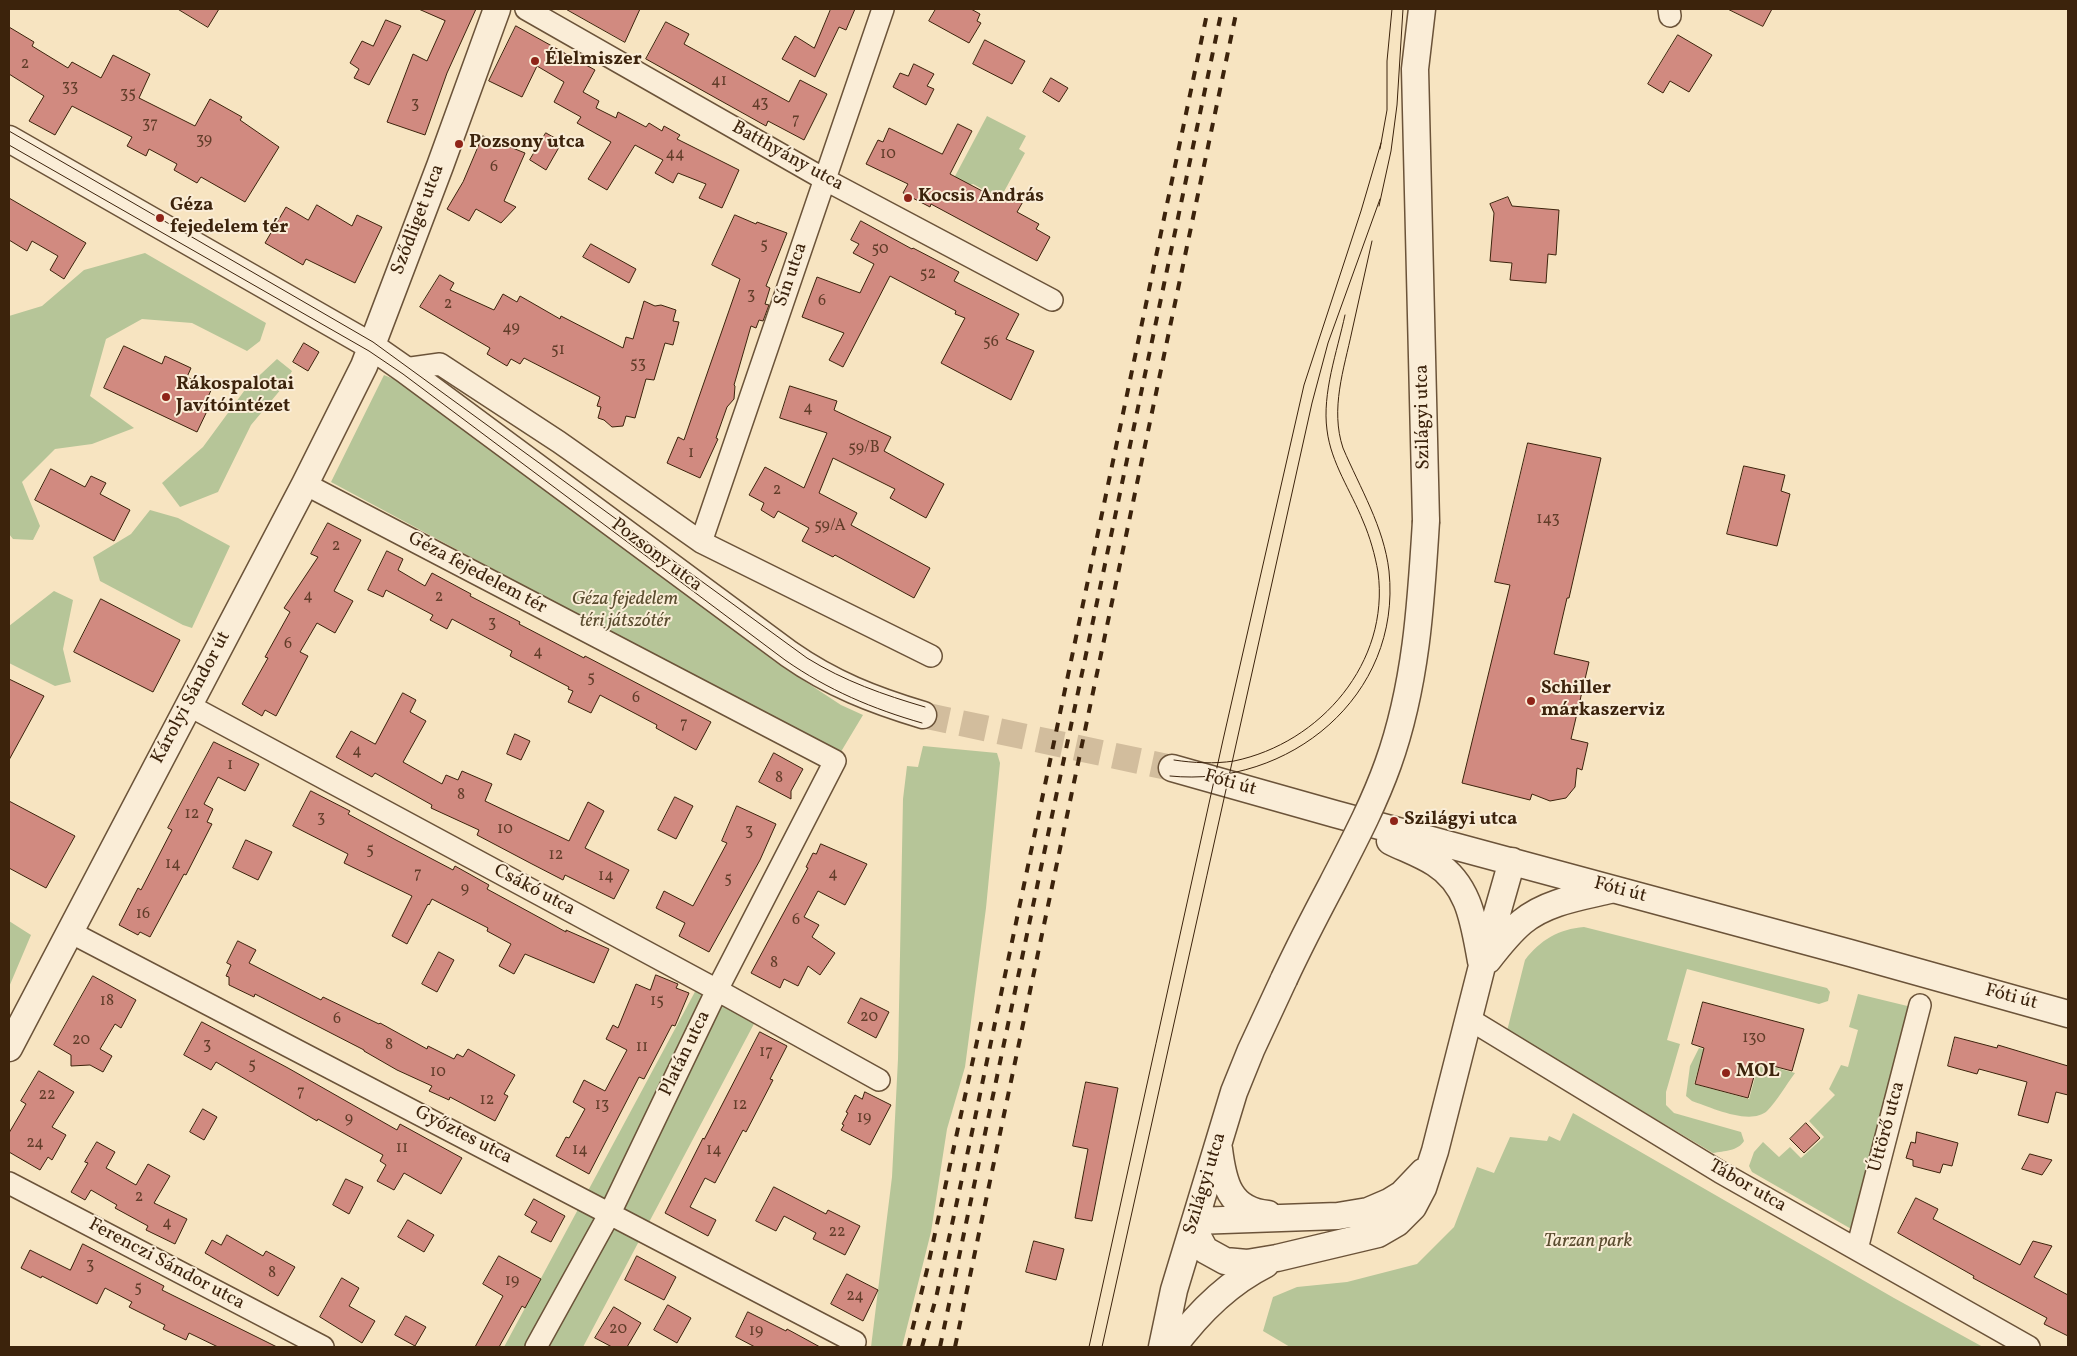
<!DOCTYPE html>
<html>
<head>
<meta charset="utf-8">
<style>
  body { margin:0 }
  #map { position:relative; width:2077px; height:1356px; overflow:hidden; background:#f7e4c1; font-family:Vollkorn,serif }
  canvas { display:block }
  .frame { position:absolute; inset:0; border:10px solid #3c230c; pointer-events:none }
</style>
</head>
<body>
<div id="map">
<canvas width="2077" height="1356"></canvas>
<div class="frame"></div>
</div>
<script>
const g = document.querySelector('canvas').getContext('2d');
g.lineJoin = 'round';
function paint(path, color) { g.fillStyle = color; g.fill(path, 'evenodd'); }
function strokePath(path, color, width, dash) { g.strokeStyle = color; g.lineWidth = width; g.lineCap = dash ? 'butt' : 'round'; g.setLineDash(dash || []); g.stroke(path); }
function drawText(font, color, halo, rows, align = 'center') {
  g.font = font + ' Vollkorn,serif'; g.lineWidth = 4; g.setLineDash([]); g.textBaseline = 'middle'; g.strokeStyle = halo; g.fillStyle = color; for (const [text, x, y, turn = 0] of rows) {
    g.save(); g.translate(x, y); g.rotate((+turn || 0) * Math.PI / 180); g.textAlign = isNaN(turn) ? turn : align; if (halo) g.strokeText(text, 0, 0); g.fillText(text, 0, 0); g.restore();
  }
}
paint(new Path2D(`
  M987 116 1026 136 1019 149 1025 153 1000 199 973 184 964 186 953 180Z
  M145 253 266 323 260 341 247 351 192 323 142 319 106 339 90 396 134 428 92 444 55 449 22 482 40 526 33 540 13 539 9 534V316L42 306 84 270Z
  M277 359 292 371 282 388 251 425 218 492 180 507 162 483 203 447 247 387Z
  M384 375 417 389 774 661 841 705 863 715 839 755 331 482Z
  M150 510 178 518 230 546 192 628 183 625 100 581 93 557 131 534Z
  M54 591 73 600 63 649 71 682 55 686 9 663V626Z
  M923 746 997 753 1000 763 986 908 965 1067 947 1129 931 1232 902 1347H871L892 1177 898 1059 903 799 907 766 918 767Z
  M9 921 31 935 9 987Z
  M1584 927 1827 988 1830 992 1828 1001 1819 1004 1687 969 1667 1040 1680 1044 1666 1092V1105L1674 1113 1741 1132 1744 1141C1738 1151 1724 1151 1713 1153L1507 1031 1525 960C1540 940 1559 929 1584 927Z
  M697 988 756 1020 583 1347H504Z
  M1858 994 1928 1011 1853 1230 1752 1172 1749 1166 1754 1152 1763 1142 1779 1157 1790 1147 1801 1158 1824 1137 1809 1121 1835 1095 1829 1089 1841 1065 1848 1067 1858 1030 1849 1027Z
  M1699 1048 1704 1049 1694 1084 1749 1099 1759 1063 1795 1073C1786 1085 1777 1101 1767 1111 1750 1126 1710 1107 1692 1101L1686 1096 1690 1066Z
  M1573 1113 1894 1298 1983 1347H1290L1263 1331 1273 1297 1297 1287 1347 1282 1417 1264 1454 1227 1477 1167 1494 1173 1510 1137 1547 1141 1549 1136 1560 1141Z`), '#b6c598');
const building = new Path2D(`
  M178 9H219L208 27Z
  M419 9H476L447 73 425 135 387 122 413 54 427 61 445 21Z
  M566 9H640L625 42Z
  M831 9H855L846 30 839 27 815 77 782 59 795 36 814 48Z
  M936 9H971L980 14 977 21 981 23 969 43 929 21Z
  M1728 9H1772L1763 26Z
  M386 20 401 26 369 85 354 78 359 69 350 63 362 41 373 46Z
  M666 22 689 34 684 44 789 102 800 80 827 94 804 140 768 121 766 126 646 59Z
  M516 26 595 70 583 92 599 101 596 108 616 118 618 112 646 127 649 123 662 131 664 126 680 135 677 139 739 170 722 208 699 198 706 184 678 173 673 183 655 173 663 160 635 145 607 190 588 179 611 142 577 123 581 117 554 102 564 82 537 66 522 97 489 81Z
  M9 27 34 42 32 46 68 68 72 62 101 78 113 55 150 74 139 98 195 126 210 99 242 117 240 120 279 147 245 202 201 177 197 183 174 170 177 164 149 149 146 156 127 146 132 137 72 106 55 135 29 121 44 96 9 74Z
  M1678 35 1712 55 1689 92 1670 81 1663 93 1648 84Z
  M985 40 1025 61 1012 84 973 64Z
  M914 64 934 74 927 86 934 89 926 105 893 87 900 73 908 76Z
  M1051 78 1068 88 1059 102 1043 92Z
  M958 124 972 131 950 174 1003 202 1010 189 1025 198 1017 212 1039 224 1036 229 1050 237 1037 261 931 204 930 207 903 193 908 184 866 164 878 140 883 142 889 128 942 154Z
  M546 133 562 142 546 170 530 160Z
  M483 136 525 153 504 201 516 207 501 223 476 209 469 221 447 209 463 182Z
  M1508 197 1512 206 1559 210 1556 255 1548 254 1546 283 1510 280 1512 263 1490 261 1494 213 1490 204Z
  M9 198 86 243 64 279 50 270 58 256 32 241 27 251 9 240Z
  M317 205 352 226 357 215 382 227 355 283 306 259 303 265 265 243 286 207 308 220Z
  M735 215 756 224 757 222 787 233 766 286 770 288 765 304 769 305 763 321 759 320 756 328 751 326 734 385 735 386 734 399 727 407 716 438 718 439 700 478 667 463 678 437 684 440 740 279 712 265Z
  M861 221 912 249 913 248 959 272 954 281 1019 314 1006 339 1034 351 1011 400 941 363 965 318 955 314 956 311 890 276 843 367 829 360 844 333 802 317 817 277 860 293 874 264 853 253 859 244 851 240Z
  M591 244 636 269 629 283 583 257Z
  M440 275 454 283 450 290 494 310 503 294 517 302 520 296 560 319 561 316 623 348 626 337 633 339 644 301 655 306 661 305 676 310 673 321 679 322 673 345 665 343 654 380 646 379 635 418 626 416 623 426 612 427 604 420 598 418 601 407 597 406 600 397 524 358 520 364 511 359 507 366 487 354 490 348 420 307Z
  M304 343 319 352 308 371 293 362Z
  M124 346 162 364 165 356 191 368 187 377 212 388 204 406 208 409 197 432 104 388Z
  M790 386 837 401 834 410 891 437 884 451 944 484 926 518 890 498 895 489 833 458 819 493 857 513 851 525 930 568 914 598 835 555 833 557 802 541 809 528 778 511 774 518 761 510 764 503 749 495 765 467 804 488 827 433 780 418Z
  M1528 443 1601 458 1569 598H1567L1554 654 1589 662 1571 739 1588 743 1582 770 1577 768 1575 787 1566 798 1550 801 1532 794 1530 800 1462 783 1510 585 1495 582Z
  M1744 466 1785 475 1781 491 1790 494 1777 546 1727 534Z
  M51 469 85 487 91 476 106 483 100 494 130 510 114 541 35 500Z
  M328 523 361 540 334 591 353 601 335 633 317 623 300 652 308 656 276 716 265 710 262 716 242 704 268 658 265 657 290 612 284 608 318 557 311 554Z
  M387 551 403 559 398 570 425 586 432 573 471 594 470 596 520 622 519 624 584 658 585 656 711 722 696 750 656 728 657 725 600 695 591 713 568 702 573 691 568 689 569 687 510 656 512 651 452 619 447 629 430 620 433 615 386 590 383 597 368 590Z
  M101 599 180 640 153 692 74 652Z
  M9 679 44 696 9 760Z
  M403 693 416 700 410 712 426 721 403 762 442 784 446 775 458 780 462 771 492 784 485 801 569 841 588 802 604 811 585 848 629 870 614 899 565 875 563 880 532 864 477 835 479 830 431 808 432 805 375 773 372 777 336 757 351 731 375 744Z
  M515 734 530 741 521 760 507 754Z
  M214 742 259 764 245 791 218 777 204 804 213 809 207 822 212 824 186 875 184 874 150 937 140 932 138 935 119 925 138 888 141 890 172 830 168 828Z
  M774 753 803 769 791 791V799L759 782Z
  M311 791 350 811 348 814 396 840 453 870 455 866 489 885 487 889 566 932V930L609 949 594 983 525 954 514 974 499 966 511 944 487 931 488 928 432 899 429 905 428 904 407 944 392 936 412 896 344 863 348 854 293 826Z
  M675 797 693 806 676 839 658 830Z
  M9 801 75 836 46 888 9 868Z
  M737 806 776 824 760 860 709 952 679 936 685 923 656 908 664 891 693 906 727 843 722 841Z
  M246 840 272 852 258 880 233 868Z
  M821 844 867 864 845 905 818 891 804 917 819 925 812 937 835 953 820 975 808 966 798 986 784 979 780 988 751 973 808 868 806 867 813 853 816 854Z
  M238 941 256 950 249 963 321 1000 323 997 379 1024 380 1023 427 1049 428 1046 454 1059 457 1054 463 1057 468 1049 515 1075 504 1094 508 1096 495 1121 450 1097 449 1100 429 1091 432 1086 397 1070 364 1051V1050L255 994 254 997 229 985V977L226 976 231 965 227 963Z
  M439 952 454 960 437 992 422 984Z
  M656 975 678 984 676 988 689 993 675 1026 672 1025 644 1079 639 1077 589 1174 556 1156 566 1137 569 1138 585 1109 573 1102 584 1080 605 1091 627 1050 606 1039 613 1025 618 1028 636 984 650 990Z
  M93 976 136 1000 121 1028 115 1024 100 1049 112 1056 103 1072 90 1065 71 1066V1055L54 1045Z
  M861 998 889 1012 876 1038 848 1023Z
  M1703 1002 1804 1029 1792 1071 1758 1062 1748 1098 1695 1084 1704 1048 1692 1044Z
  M202 1022 288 1068 397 1130 400 1124 462 1158 441 1194 404 1173 394 1190 377 1181 386 1165 380 1161 383 1155 318 1119 317 1121 216 1062 211 1070 184 1055Z
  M760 1032 787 1046 770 1079 773 1080 746 1132 743 1130 715 1183 705 1178 690 1207 716 1220 708 1236 665 1213 703 1138 704 1139Z
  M1955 1037 1997 1048 1998 1045 2068 1066V1095L2056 1092 2048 1123 2018 1115 2027 1082 1979 1069 1977 1074 1948 1066Z
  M39 1071 74 1092 52 1127 66 1135 52 1160 48 1157 40 1170 9 1152V1133L26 1104 21 1101Z
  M1086 1082 1118 1088 1092 1221 1075 1218 1088 1149 1073 1146Z
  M865 1092 891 1105 870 1145 841 1130 844 1125 842 1124 848 1113 846 1112 855 1095 862 1099Z
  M203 1109 217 1117 204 1140 190 1132Z
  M1806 1123 1820 1138 1804 1153 1790 1139Z
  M1917 1132 1958 1143 1952 1166 1943 1164 1940 1173 1913 1166V1160L1906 1158 1911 1142 1915 1143Z
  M97 1142 115 1152 106 1168 136 1185 148 1164 170 1176 154 1203 187 1219 175 1244 146 1230 148 1226 115 1208 117 1205 91 1190 85 1200 71 1192 88 1163 85 1162Z
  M2030 1154 2052 1160 2042 1175 2022 1169Z
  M346 1179 363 1187 349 1214 333 1205Z
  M774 1187 826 1214 828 1210 860 1226 845 1255 813 1239 816 1233 784 1216 776 1231 756 1221Z
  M1916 1198 1938 1209 1933 1219 2020 1265 2033 1241 2052 1246 2034 1277 2068 1295V1336L2044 1324 2047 1318 1973 1278 1974 1276 1898 1233Z
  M534 1199 565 1216 551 1242 531 1232 537 1222 525 1215Z
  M408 1220 434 1235 424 1252 398 1237Z
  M227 1235 263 1256 266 1251 295 1267 278 1296 205 1253 212 1240 221 1245Z
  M1034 1241 1064 1249 1056 1280 1026 1272Z
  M83 1244 164 1286 162 1290 277 1347H218L189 1333 186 1340 163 1329 165 1325 129 1307 132 1302 105 1288 97 1304 42 1276 41 1278 21 1268 30 1250 70 1270Z
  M499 1256 541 1279 525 1308 522 1306 499 1347H475L503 1296 483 1284Z
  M637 1256 676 1277 664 1300 625 1280Z
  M847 1274 878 1290 863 1321 831 1304Z
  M342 1278 359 1288 349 1306 375 1321 362 1343 320 1317Z
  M668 1305 691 1318 677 1343 654 1330Z
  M614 1307 641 1323 627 1347H612L595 1338Z
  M748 1312 786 1331 787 1329 820 1347H755L736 1337Z
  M406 1316 426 1327 415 1346 395 1335Z`);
paint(building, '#d18a80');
strokePath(building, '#3c230c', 1);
strokePath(new Path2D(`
  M923 715 1172 768`), '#d2bd9d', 26, [26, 13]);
const minor = new Path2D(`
  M526 9 824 179 1052 300
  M1669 9 1670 16
  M404 369 440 364 559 442 701 542 931 656
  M305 484 835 761 717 990 610 1213 536 1347
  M701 542 883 9
  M188 705 717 990 879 1080
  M70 932 855 1342
  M1469 1019 1720 1172 2029 1347
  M9 1183 323 1347
  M1857 1249 1920 1005`);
const tertiary = new Path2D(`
  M1422 9 1415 69 1426 521
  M9 139 371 346 404 369 789 654C832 684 873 700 923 715
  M1172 768 1335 814 1850 953 2068 1014
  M1390 841C1404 848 1421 854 1435 863 1470 885 1474 924 1481 961
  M1488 960C1498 947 1509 933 1522 922 1546 902 1580 897 1610 890
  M9 1048 305 484 364 366 440 166 497 9
  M1219 1149C1223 1181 1229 1211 1268 1214
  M1195 1221 1198 1237 1205 1250 1225 1261 1247 1263 1277 1258 1378 1234 1397 1223 1413 1207 1423 1188 1435 1151 1482 966 1512 861
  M1195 1221 1338 1216 1368 1211 1389 1202 1402 1194 1423 1172
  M1162 1347 1174 1290 1234 1092 1251 1050 1284 979
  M1173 1347C1198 1313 1228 1283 1266 1264`);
strokePath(minor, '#6b5339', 24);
strokePath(tertiary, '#6b5339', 29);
strokePath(minor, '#faedd7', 21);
strokePath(tertiary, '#faedd7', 26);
strokePath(new Path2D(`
  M9 131 373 342 807 658C844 681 884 695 925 707
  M9 145 369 351 403 374 785 660C828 690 873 709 922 723
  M1380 149 1387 110V61L1392 9
  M1379 206 1391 151 1397 105 1403 9
  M1174 760C1194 763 1214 764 1234 761 1321 743 1390 662 1378 572 1375 555 1370 537 1363 521 1351 491 1331 463 1327 430 1322 393 1337 352 1345 315
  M1170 776C1289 788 1402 696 1389 571 1384 527 1360 488 1343 448 1330 409 1344 369 1352 331 1359 301 1365 271 1372 241
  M1089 1347 1223 740 1304 385 1361 211 1381 143
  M1102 1347 1312 403 1328 343 1380 199`), '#3c230c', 1);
strokePath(new Path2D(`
  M908 1347 927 1270 983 1014
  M922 1347 936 1298 971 1137 1208 9
  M940 1347 1222 9
  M955 1347 1237 9`), '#3c230c', 4, [9, 9]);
const tertiaryBridge = new Path2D(`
  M1284 979C1299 947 1315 916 1332 884 1352 845 1373 806 1388 764 1416 686 1421 604 1426 521`);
strokePath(tertiaryBridge, '#6b5339', 29, []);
strokePath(tertiaryBridge, '#faedd7', 26);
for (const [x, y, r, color] of [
  [535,61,5,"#8f2418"],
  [459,144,5,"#8f2418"],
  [908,198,5,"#8f2418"],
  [160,218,5,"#8f2418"],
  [166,397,5,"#8f2418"],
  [1531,701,5,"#8f2418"],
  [1394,821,5,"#8f2418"],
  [1726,1073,5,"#8f2418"]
]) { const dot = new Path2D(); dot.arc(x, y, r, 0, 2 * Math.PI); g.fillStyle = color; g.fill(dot); strokePath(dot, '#faedd7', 2); }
drawText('16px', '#613d29', null, [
  ["2",25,65],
  ["41",719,82],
  ["33",70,88],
  ["35",128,95],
  ["43",760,104],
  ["3",415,105],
  ["7",796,121],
  ["37",150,125],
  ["39",204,141],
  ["44",675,155],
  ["10",888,155],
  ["6",494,168],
  ["5",764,246],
  ["50",880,250],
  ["52",928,275],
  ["3",751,296],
  ["6",822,302],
  ["2",448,305],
  ["49",511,329],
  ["56",991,343],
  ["51",558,351],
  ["53",638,365],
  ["4",808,409],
  ["59/B",864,449],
  ["1",691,454],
  ["2",777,491],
  ["143",1548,520],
  ["59/A",830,527],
  ["2",336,547],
  ["4",308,597],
  ["2",439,598],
  ["3",492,624],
  ["6",288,645],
  ["4",538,653],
  ["5",591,679],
  ["6",636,699],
  ["7",684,725],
  ["4",357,752],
  ["1",230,766],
  ["8",779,779],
  ["8",461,796],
  ["12",192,815],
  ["3",321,819],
  ["10",505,830],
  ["3",749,832],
  ["5",370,851],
  ["12",556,856],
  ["14",173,865],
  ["7",418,875],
  ["4",833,875],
  ["14",606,877],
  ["5",728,880],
  ["9",465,890],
  ["16",143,915],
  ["6",796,921],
  ["8",774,964],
  ["18",107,1002],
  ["15",657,1002],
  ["20",869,1018],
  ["6",337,1020],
  ["130",1754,1039],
  ["20",81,1041],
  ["3",207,1046],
  ["8",389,1046],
  ["11",642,1048],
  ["17",766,1053],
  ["5",252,1066],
  ["10",438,1073],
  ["7",301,1093],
  ["22",47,1096],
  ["12",487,1101],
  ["13",602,1106],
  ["12",740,1106],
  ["19",864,1119],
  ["9",349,1120],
  ["24",35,1144],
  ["11",402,1149],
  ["14",580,1151],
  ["14",714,1151],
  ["2",139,1198],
  ["4",167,1224],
  ["22",837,1233],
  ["3",90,1266],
  ["8",272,1274],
  ["19",512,1282],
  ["5",138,1289],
  ["24",855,1297],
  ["20",618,1330],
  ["19",756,1332]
]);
drawText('bold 19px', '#3c230c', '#faedd7', [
  ["Élelmiszer",545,61],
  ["Pozsony utca",469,144],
  ["Kocsis András",918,198],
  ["Géza",170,207],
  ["fejedelem tér",170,229],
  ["Rákospalotai",176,386],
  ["Javítóintézet",176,408],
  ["Schiller",1541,690],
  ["márkaszerviz",1541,712],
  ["Szilágyi utca",1404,821],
  ["MOL",1736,1073]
], 'left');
drawText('19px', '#3c230c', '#faedd7', [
  ["Batthyány utca",787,157,29],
  ["Sződliget utca",419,220,-69],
  ["Sín utca",792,275,-71],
  ["Szilágyi utca",1424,417,-91],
  ["Pozsony utca",656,556,37],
  ["Géza fejedelem tér",477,574,28],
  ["Károlyi Sándor út",192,698,-62],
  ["Fóti út",1230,784,16],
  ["Csákó utca",534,891,28],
  ["Fóti út",1620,891,15],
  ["Fóti út",2011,998,15],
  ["Platán utca",686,1054,-64],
  ["Úttörő utca",1888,1127,-75],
  ["Győztes utca",463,1136,27],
  ["Szilágyi utca",1206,1184,-73],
  ["Tábor utca",1747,1187,30],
  ["Ferenczi Sándor utca",166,1265,28]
]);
drawText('italic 19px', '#5a4c2f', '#faedd7', [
  ["Géza fejedelem",625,601],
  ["téri játszótér",625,623],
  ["Tarzan park",1588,1243]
]);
</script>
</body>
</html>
